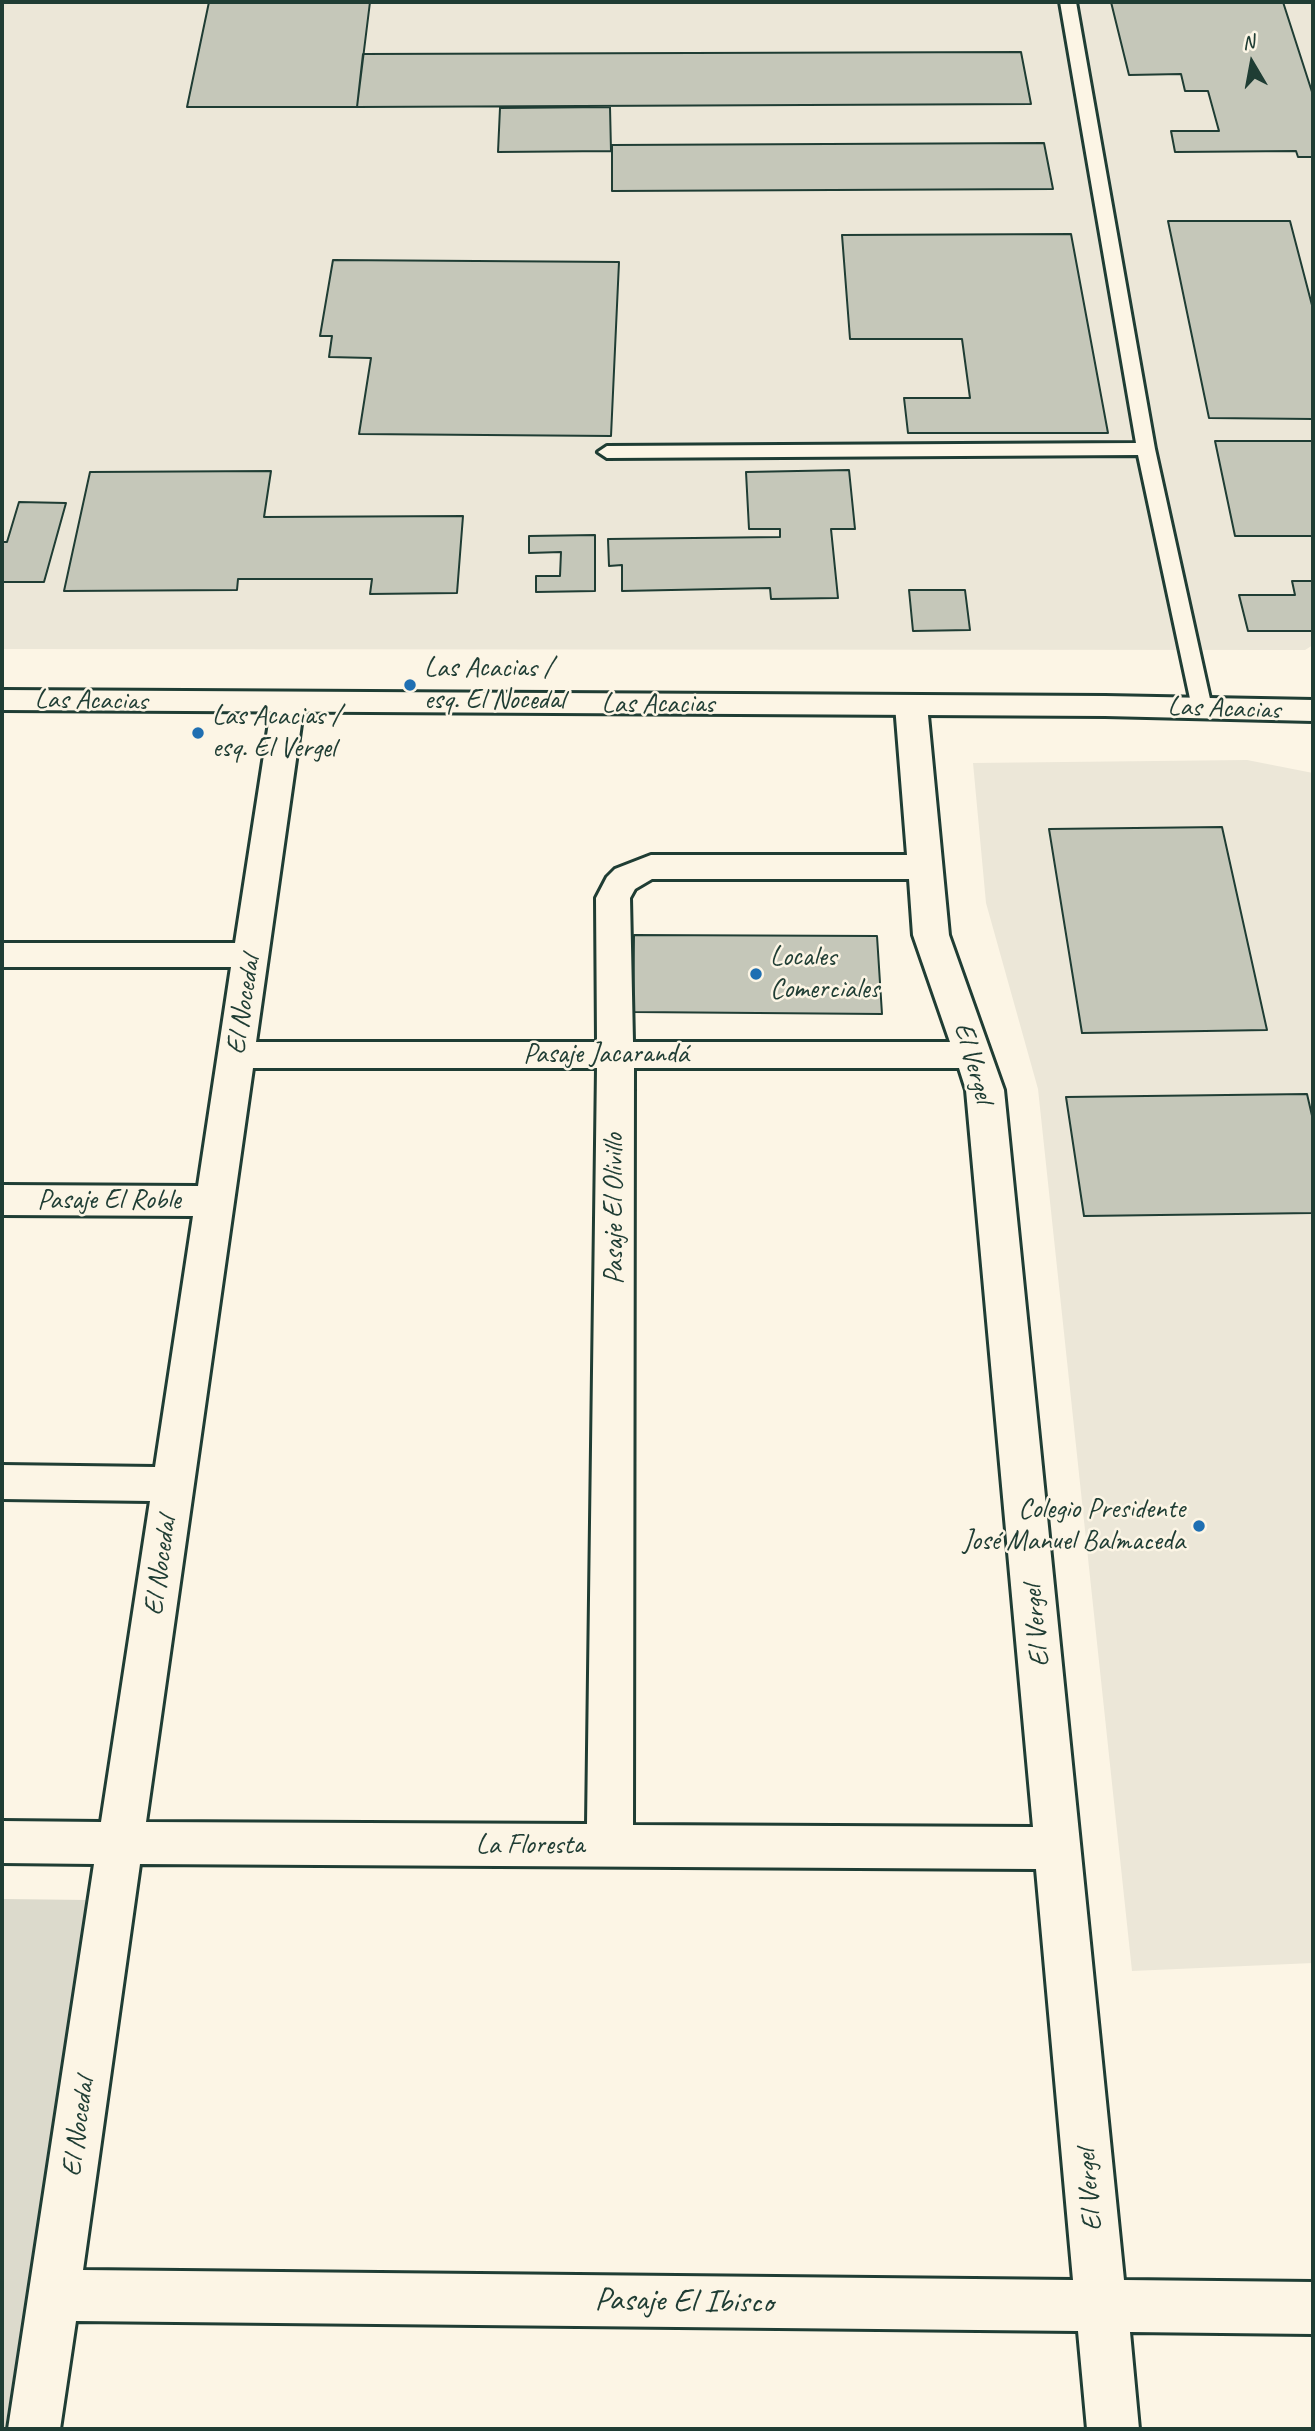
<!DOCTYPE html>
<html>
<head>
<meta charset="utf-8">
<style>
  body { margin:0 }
  #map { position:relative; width:1315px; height:2431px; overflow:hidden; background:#fcf5e5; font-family:Caveat,sans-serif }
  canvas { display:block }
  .frame { position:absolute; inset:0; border:4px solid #1f3d34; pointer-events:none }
  .north { position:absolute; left:1217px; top:28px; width:70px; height:70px; -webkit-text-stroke:5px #fcf5e5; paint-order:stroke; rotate:350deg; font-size:19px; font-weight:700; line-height:28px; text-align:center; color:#1f3d34 }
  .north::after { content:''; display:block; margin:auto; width:24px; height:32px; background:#1f3d34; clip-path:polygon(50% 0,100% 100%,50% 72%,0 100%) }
</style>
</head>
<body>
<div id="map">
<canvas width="1315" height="2431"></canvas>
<div class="frame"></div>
<div class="north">N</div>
</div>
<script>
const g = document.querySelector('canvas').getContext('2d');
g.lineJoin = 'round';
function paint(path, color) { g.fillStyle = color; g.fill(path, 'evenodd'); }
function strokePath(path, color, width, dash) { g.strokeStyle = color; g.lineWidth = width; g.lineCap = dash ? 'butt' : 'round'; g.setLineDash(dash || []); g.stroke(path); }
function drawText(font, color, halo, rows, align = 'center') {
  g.font = font + ' Caveat,sans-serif'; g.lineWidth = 5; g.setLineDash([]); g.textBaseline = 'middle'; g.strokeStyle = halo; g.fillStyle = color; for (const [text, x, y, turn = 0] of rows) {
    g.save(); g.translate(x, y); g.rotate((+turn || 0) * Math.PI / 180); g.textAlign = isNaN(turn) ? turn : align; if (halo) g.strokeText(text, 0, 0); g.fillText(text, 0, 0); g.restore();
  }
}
paint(new Path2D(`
  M2 2H1313V645L1305 650 2 649Z
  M1247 760 1313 773V1963L1132 1971 1038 1089 986 903 973 763Z`), '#ece7d8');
paint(new Path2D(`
  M2 1899 89 1900 5 2429H2Z`), '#dcdacc');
const building = new Path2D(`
  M209 2H370L357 107H187Z
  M1111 2H1283L1313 95V157H1298L1296 151 1175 152 1171 131H1219L1208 91H1185L1181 74 1129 75Z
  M1021 52 1031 104 357 107 363 54Z
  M610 107 611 151 498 152 500 108Z
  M1044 143 1053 189 612 191V145Z
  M1168 221H1290L1313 309V419L1209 418Z
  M1071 234 1108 433H908L904 398H970L962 339H850L842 235Z
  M333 260 619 262 611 436 359 434 371 358 329 357 332 336H320Z
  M1215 441H1313V536H1235Z
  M849 470 855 529H831L838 598 771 599 770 588 622 591V565L609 566 608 539 780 537V529H749L746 472Z
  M271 471 264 517 463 516 457 593 370 594 372 579H238L237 590 64 591 90 472Z
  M19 502 66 503 44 582H2V542H7Z
  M595 535V591L536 592V576H560L561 552 529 553V536Z
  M1292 581H1313V631H1248L1239 595H1295Z
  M909 590H965L970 630 913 631Z
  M1222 827 1267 1030 1082 1033 1049 829Z
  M634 935 877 936 882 1014 633 1012Z
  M1307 1094 1313 1120V1213L1084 1216 1066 1097Z`);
paint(building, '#c5c7b9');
strokePath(building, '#1f3d34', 2);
const lane = new Path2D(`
  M1060 2H1076L1155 449 1212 708 1209 713H1195L1192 708 1138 455 607 458 598 452 607 446 1136 443Z`);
const street = new Path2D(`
  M288 693 299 696 304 703 256 1042H597L596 898 607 877 615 869 651 855H907L895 705 900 698 911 695 922 698 927 705 949 935 1004 1090 1124 2280 1313 2282V2334L1130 2332 1139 2429H1087L1078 2331 76 2321 60 2429H8L94 1864 2 1863V1821L101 1822 150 1501 2 1499V1465L155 1467 193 1216 2 1215V1185L198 1186 231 967H2V943H235L272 703 277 696ZM652 879H909L913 935 950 1042H633L630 898 635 889ZM253 1068H597L587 1824 146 1822ZM634 1068H959L966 1090 1033 1827 633 1825ZM140 1864 1036 1869 1073 2280 83 2270Z`);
const secondary = new Path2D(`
  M2 690 1105 696 1313 700V721L1105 716 2 710Z`);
strokePath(lane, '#1f3d34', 6);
strokePath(street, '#1f3d34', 6);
strokePath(secondary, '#1f3d34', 6);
paint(lane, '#fcf5e5');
paint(street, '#fcf5e5');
paint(secondary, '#fcf5e5');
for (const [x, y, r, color] of [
  [410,685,7,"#1f6fb2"],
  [198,733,7,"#1f6fb2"],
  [756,974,7,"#1f6fb2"],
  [1199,1526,7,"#1f6fb2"]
]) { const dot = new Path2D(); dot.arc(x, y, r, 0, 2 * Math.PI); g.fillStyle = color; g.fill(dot); strokePath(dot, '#fcf5e5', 2.5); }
drawText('28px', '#1f3d34', '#fcf5e5', [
  ["Las Acacias /",424,669],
  ["esq. El Nocedal",424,701],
  ["Las Acacias /",212,717],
  ["esq. El Vergel",212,749],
  ["Locales",770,958],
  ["Comerciales",770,990],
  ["Colegio Presidente",1185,1510,"right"],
  ["José Manuel Balmaceda",1185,1542,"right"]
], 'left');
drawText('28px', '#1f3d34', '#fcf5e5', [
  ["Las Acacias",91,701,1],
  ["Las Acacias",658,705],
  ["Las Acacias",1224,709,2],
  ["El Nocedal",244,1005,-81],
  ["Pasaje Jacarandá",606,1055],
  ["El Vergel",973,1063,74],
  ["Pasaje El Roble",109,1201],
  ["Pasaje El Olivillo",615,1209,-90],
  ["El Nocedal",161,1566,-82],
  ["El Vergel",1037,1626,-96],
  ["La Floresta",530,1846],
  ["El Nocedal",79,2127,-82],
  ["El Vergel",1090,2190,-95]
]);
drawText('33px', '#1f3d34', '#fcf5e5', [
  ["Pasaje El Ibisco",684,2302,1]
]);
</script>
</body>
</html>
